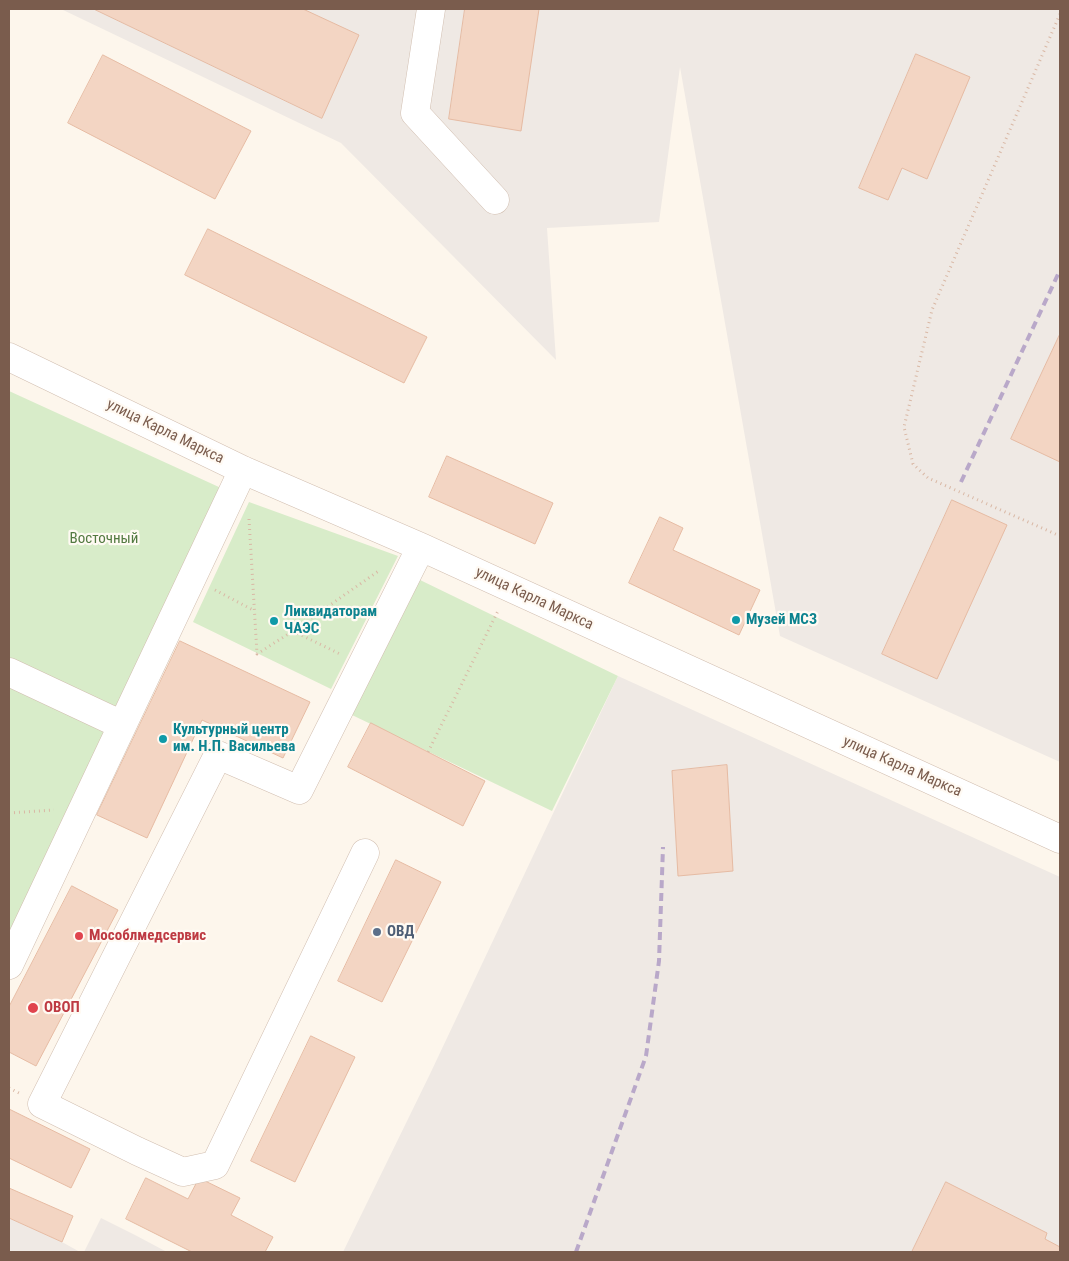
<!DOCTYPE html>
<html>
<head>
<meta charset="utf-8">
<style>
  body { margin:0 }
  #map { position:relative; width:1069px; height:1261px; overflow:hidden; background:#fdf6ec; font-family:"Roboto Condensed",sans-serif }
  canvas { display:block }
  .frame { position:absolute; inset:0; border:10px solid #7a5c4d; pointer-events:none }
</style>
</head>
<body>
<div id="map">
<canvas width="1069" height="1261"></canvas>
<div class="frame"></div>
</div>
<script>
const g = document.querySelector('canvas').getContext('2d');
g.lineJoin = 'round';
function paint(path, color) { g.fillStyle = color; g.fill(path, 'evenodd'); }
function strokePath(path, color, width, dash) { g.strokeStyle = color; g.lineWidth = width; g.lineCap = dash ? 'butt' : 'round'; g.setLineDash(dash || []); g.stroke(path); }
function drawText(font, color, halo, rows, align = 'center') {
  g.font = font + ' "Roboto Condensed",sans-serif'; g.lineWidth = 4.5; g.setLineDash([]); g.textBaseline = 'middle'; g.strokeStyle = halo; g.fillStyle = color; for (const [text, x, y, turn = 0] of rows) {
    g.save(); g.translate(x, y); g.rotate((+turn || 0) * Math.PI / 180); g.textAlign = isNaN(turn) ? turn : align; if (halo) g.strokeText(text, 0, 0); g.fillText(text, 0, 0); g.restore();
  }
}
paint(new Path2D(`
  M61 9H1060V762L780 636 680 67 659 222 547 228 556 360 341 143Z
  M618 676 1060 877V1252H343L430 1074Z
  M9 1218 62 1242 80 1252H9Z
  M101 1218 135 1235 167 1252H84Z`), '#efe9e4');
paint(new Path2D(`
  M9 391 232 493 9 951Z
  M249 502 398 556 331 689 193 622Z
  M418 579 618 676 552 811 352 715Z`), '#d8ecc9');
const building = new Path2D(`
  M94 9H303L359 35 322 118Z
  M465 9H539L521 131 449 119Z
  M916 54 970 77 927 179 902 168 888 200 859 188Z
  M103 55 251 131 215 199 68 123Z
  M208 229 427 337 404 383 185 275Z
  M1060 334V462L1011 439Z
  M447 456 553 503 535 544 429 497Z
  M952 500 1007 525 937 679 882 654Z
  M660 517 683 528 673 550 760 590 739 635 629 583Z
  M180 641 310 702 283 758 202 720 147 838 97 815Z
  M371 723 485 781 463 826 348 767Z
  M727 765 733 871 678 876 672 771Z
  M396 860 441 882 382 1002 338 981Z
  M72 886 118 910 36 1066 9 1052V1007Z
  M311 1036 355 1057 295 1182 251 1161Z
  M9 1109 90 1149 71 1188 9 1158Z
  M146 1178 188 1199 199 1178 240 1198 231 1215 273 1237 265 1252H192L126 1219Z
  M946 1182 1047 1233 1045 1239 1060 1247V1252H912Z
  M9 1188 73 1216 62 1242 9 1218Z`);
paint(building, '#f3d5c3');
strokePath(building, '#e6bba3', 1);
const minor = new Path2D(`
  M431 9 415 113 495 200
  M9 357 243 470 421 547 1060 839
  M9 672 122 725
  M365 853 215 1165 183 1172 137 1151 42 1104 218 755 299 790 421 547
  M9 965 243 470`);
strokePath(minor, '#d1beb0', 29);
strokePath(new Path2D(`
  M1060 14 932 310 904 427 913 464 928 478 1060 536
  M249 519 257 654 293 631 380 570
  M215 590 253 610
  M293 631 340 654
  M428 752 499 609
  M9 813 54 810
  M9 1088 19 1093`), '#d9b8a5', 3, [1, 4]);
strokePath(minor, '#fff', 28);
strokePath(new Path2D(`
  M961 482 1060 270
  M576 1252 646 1056 659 961 663 847`), '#b9a8c9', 4, [8, 5]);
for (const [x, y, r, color] of [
  [736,620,5,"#0f9aa8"],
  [274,621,5,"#0f9aa8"],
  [163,739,5,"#0f9aa8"],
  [377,932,5,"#5c6f8a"],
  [79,936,5,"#e0444e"],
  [33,1008,6,"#e0444e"]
]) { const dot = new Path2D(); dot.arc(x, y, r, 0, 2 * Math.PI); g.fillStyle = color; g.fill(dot); strokePath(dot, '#fffaf3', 2); }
drawText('15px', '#7a5c4d', '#fffaf3', [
  ["улица Карла Маркса",165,432,26],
  ["улица Карла Маркса",534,599,25],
  ["улица Карла Маркса",902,767,24]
]);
drawText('15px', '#537a41', '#fffaf3', [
  ["Восточный",104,539]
]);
drawText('bold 15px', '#0d838f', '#fffaf3', [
  ["Ликвидаторам",284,612],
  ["ЧАЭС",284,629],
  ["Музей МСЗ",746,620],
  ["Культурный центр",173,730],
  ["им. Н.П. Васильева",173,747]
], 'left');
drawText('bold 15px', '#4e5e75', '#fffaf3', [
  ["ОВД",387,932]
], 'left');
drawText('bold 15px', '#be3a42', '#fffaf3', [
  ["Мособлмедсервис",89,936],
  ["ОВОП",44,1008]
], 'left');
</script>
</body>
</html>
